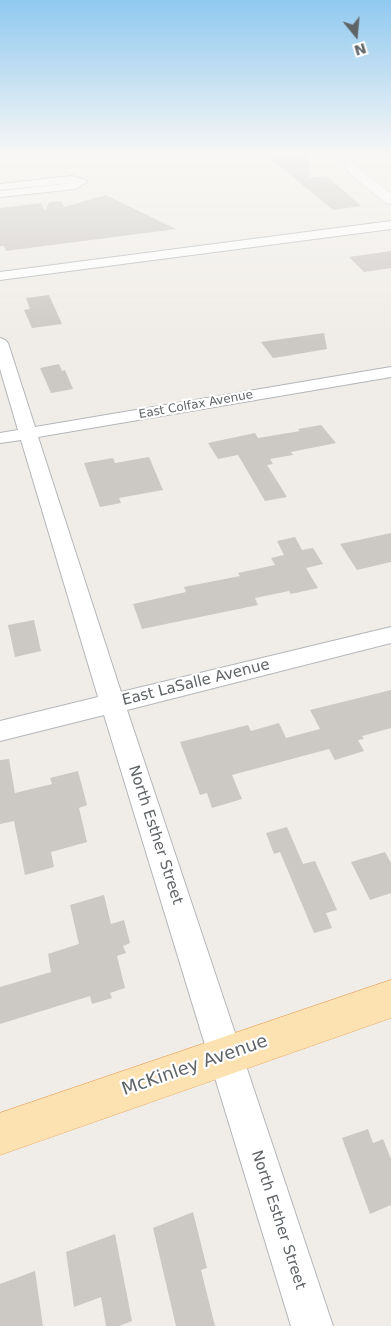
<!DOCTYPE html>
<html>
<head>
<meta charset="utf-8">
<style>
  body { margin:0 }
  #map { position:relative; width:391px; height:1326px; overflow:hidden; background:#f0ede8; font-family:"DejaVu Sans",sans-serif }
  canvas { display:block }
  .north { position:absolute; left:331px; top:10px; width:50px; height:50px; -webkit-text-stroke:4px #fff; paint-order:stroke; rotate:163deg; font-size:14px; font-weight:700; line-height:20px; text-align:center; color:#5f6467 }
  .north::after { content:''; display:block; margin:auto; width:18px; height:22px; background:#5f6467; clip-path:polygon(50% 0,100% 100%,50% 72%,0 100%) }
</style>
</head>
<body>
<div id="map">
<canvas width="391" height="1326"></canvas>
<div class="north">N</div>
</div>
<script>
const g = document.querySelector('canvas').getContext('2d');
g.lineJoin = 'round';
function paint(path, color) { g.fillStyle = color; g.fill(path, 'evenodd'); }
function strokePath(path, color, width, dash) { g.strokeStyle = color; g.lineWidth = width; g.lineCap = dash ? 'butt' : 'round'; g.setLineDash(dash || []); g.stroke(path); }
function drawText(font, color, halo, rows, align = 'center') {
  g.font = font + ' "DejaVu Sans",sans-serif'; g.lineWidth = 4.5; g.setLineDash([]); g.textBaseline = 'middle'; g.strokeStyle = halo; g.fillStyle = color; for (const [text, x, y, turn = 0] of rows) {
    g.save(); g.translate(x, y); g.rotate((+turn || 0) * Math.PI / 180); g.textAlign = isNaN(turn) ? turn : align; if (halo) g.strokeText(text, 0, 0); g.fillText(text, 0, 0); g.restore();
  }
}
paint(new Path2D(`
  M266 155H309V178L327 176 361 206 333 210Z
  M106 195 176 229 6 251 4 246H0V208L41 203 45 211 49 202 61 201 64 207Z
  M391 251V268L364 272 349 257Z
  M49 295 62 324 32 328 24 310 30 309 26 298Z
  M324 333 327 349 286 356 273 358 261 342Z
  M59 364 62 371 65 370 73 389 51 393 40 368Z
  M321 425 336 443 291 452 293 455 270 459 273 464 267 465 287 497 265 501 238 455 218 459 208 443 255 433 258 438 300 431 298 429Z
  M149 457 163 490 119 498 121 503 100 507 84 463 113 458 115 463Z
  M391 533V562L357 570 340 544Z
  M295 537 302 550 313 548 323 564 306 568 318 588 291 594 289 591 255 598 258 605 142 629 133 604 186 592 184 587 240 576 238 573 275 565 271 558 284 555 277 541Z
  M34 620 41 651 15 657 8 625Z
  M391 690V728L362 736 364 739 358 740 364 751 335 760 329 749 232 775 242 799 212 808 207 793 200 795 180 742 248 725 251 731 279 723 286 738 320 729 310 710Z
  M9 759 15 793 52 784 50 778 78 771 87 805 79 808 87 842 51 852 54 867 25 875 14 821 0 824V760Z
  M287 827 303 864 315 861 337 910 326 913 332 928 314 933 280 852 274 854 266 833Z
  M385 852 391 863V893L370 900 351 862Z
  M104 895 111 924 124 920 130 943 123 946 126 953 117 956 125 988 110 993 112 998 92 1004 90 996 0 1024V987L51 972 48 954 79 944 70 905Z
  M368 1129 373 1143 383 1139 391 1159V1205L370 1214 342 1138Z
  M193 1212 207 1268 201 1270 215 1326H176L153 1228Z
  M115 1234 132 1321 119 1326H106L101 1297 74 1307 66 1252Z
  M35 1271 43 1326H0V1284Z`), '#ccc8c4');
const street = new Path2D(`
  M72 176 85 180 87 182 75 189 0 197V191L72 183 0 190V184Z
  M391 221V229L0 280V272Z
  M0 338 5 340 8 343 35 427 391 367V377L38 437 121 692 391 627V643L127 710 333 1326H291L104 715 0 741V721L98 697 21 440 0 443V433L18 430 0 369Z`);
const secondary = new Path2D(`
  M338 155H350L359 169 391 193V204L386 203 350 174Z`);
const primary = new Path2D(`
  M391 980V1018L0 1155V1113Z`);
strokePath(street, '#b3b6b9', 2);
strokePath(secondary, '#b2b6b9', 1);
strokePath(primary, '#edac65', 1);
paint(street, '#fff');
paint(secondary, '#fff');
paint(primary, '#fce2b1');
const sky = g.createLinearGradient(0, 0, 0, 341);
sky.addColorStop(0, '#90c9f0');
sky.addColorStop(0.45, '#f8f7f5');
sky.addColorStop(1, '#f8f7f500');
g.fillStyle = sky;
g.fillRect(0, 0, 391, 341);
drawText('12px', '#5f6467', '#fff', [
  ["East Colfax Avenue",196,405,-10]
]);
drawText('15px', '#5f6467', '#fff', [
  ["East LaSalle Avenue",196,683,-14],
  ["North Esther Street",155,835,72],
  ["North Esther Street",278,1220,72]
]);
drawText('18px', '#5f6467', '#fff', [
  ["McKinley Avenue",195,1066,-19]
]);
</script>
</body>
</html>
